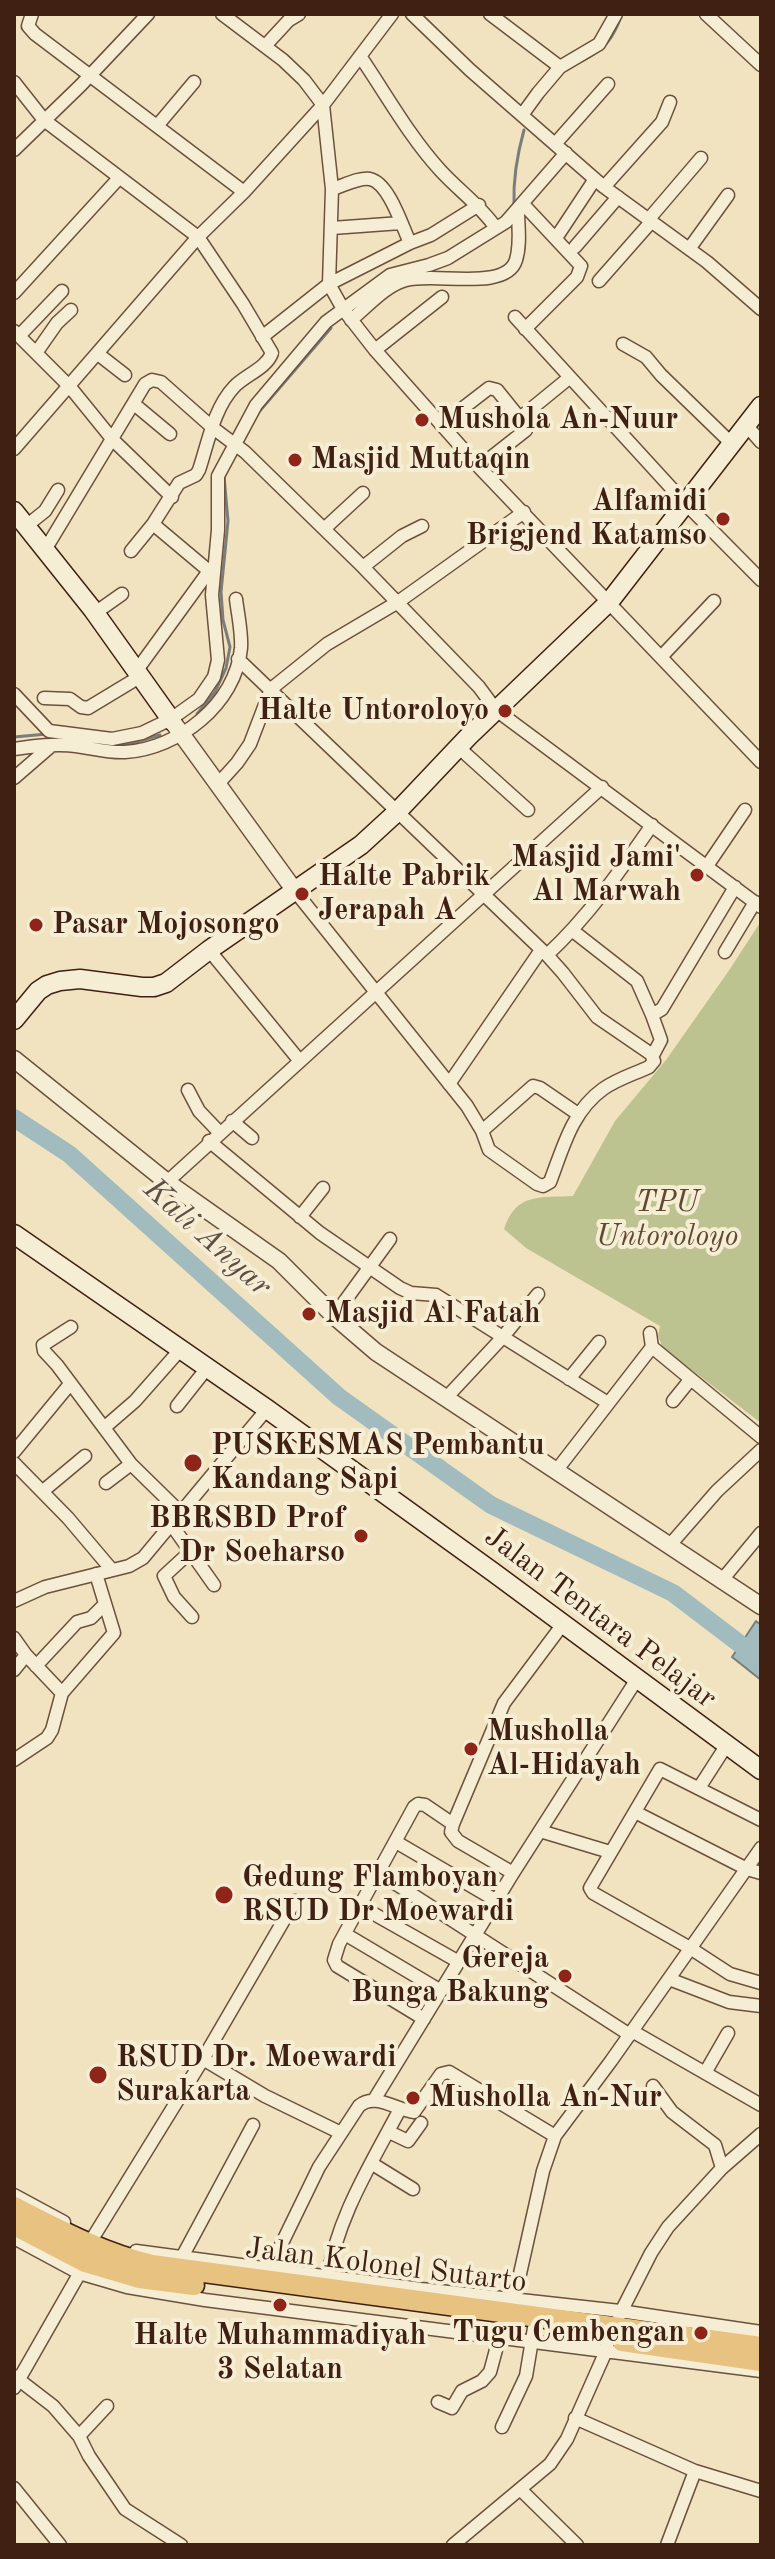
<!DOCTYPE html>
<html>
<head>
<meta charset="utf-8">
<style>
  body { margin:0 }
  #map { position:relative; width:775px; height:2559px; overflow:hidden; background:#f1e3bf; font-family:"Old Standard TT",serif }
  canvas { display:block }
  .frame { position:absolute; inset:0; border:16px solid #402013; pointer-events:none }
</style>
</head>
<body>
<div id="map">
<canvas width="775" height="2559"></canvas>
<div class="frame"></div>
</div>
<script>
const g = document.querySelector('canvas').getContext('2d');
g.lineJoin = 'round';
function paint(path, color) { g.fillStyle = color; g.fill(path, 'evenodd'); }
function strokePath(path, color, width, dash) { g.strokeStyle = color; g.lineWidth = width; g.lineCap = dash ? 'butt' : 'round'; g.setLineDash(dash || []); g.stroke(path); }
function drawText(font, color, halo, rows, align = 'center') {
  g.font = font + ' "Old Standard TT",serif'; g.lineWidth = 8; g.setLineDash([]); g.textBaseline = 'middle'; g.strokeStyle = halo; g.fillStyle = color; for (const [text, x, y, turn = 0] of rows) {
    g.save(); g.translate(x, y); g.rotate((+turn || 0) * Math.PI / 180); g.textAlign = isNaN(turn) ? turn : align; if (halo) g.strokeText(text, 0, 0); g.fillText(text, 0, 0); g.restore();
  }
}
paint(new Path2D(`
  M761 921V1423L663 1348 658 1336 660 1326 526 1248 504 1229C516 1192 541 1198 573 1196L615 1121 666 1060 730 969Z`), '#bcc390');
const water = new Path2D(`
  M756 1621 761 1625V1680L732 1657Z`);
paint(water, '#a1bbbe');
strokePath(water, '#7a7d7a', 2);
strokePath(new Path2D(`
  M582 61C606 48 613 39 622 14
  M514 205C513 179 517 155 524 130
  M258 413 331 328
  M197 714 215 692 226 668 230 647 223 620 221 592 228 521 224 476
  M14 737 47 734
  M105 745 133 743 160 735`), '#7a7d7a', 3);
strokePath(new Path2D(`
  M14 1118 69 1154 339 1397 491 1505 673 1593 761 1660`), '#a1bbbe', 18);
const minor = new Path2D(`
  M32 14 28 26 35 34 244 192
  M222 14 283 60 304 80 323 105 332 189 329 284 343 309 375 350 479 467 761 762
  M412 14 470 70 604 187 707 262 761 309
  M490 14 560 67 538 93 522 115
  M706 14 761 65
  M265 46 289 20 299 14
  M360 56C386 94 409 136 440 170 458 190 480 205 496 228
  M560 67 599 44 616 14
  M14 82 44 120 198 237 243 304 272 353C266 369 245 375 234 387 214 408 208 443 199 470L196 475 179 483 153 524 131 551
  M157 126 194 82
  M555 144 608 84
  M14 150 81 85 148 14
  M604 187 662 122 670 102
  M332 189C343 186 359 177 370 179 389 183 402 226 410 243
  M523 204 581 266 577 277 525 329
  M648 220 701 158
  M332 228 401 223
  M556 238 595 179
  M575 247 618 197
  M689 249 728 195
  M599 281 651 222
  M14 293 119 178
  M515 317 685 503 761 580
  M351 320C367 307 386 285 406 280 435 272 506 292 516 260 521 244 518 226 518 210
  M14 331 70 387 113 440 172 497
  M19 336 62 291
  M262 337 329 284 410 243 431 235 479 205
  M623 344 646 357 661 375 731 443
  M375 350 442 297
  M36 353 57 323 71 310
  M98 354 125 375
  M134 404 170 434
  M520 418 569 378
  M441 425 489 388 497 390 526 426V430L479 467
  M746 425 761 442
  M14 449 198 237 244 192 323 105 392 14
  M153 524 209 571
  M25 527 45 511 58 490
  M324 529 363 493
  M45 550 145 384 152 380 161 382 213 428 245 452 363 567 479 687 496 710 761 907
  M363 567 402 536 422 526
  M95 613 122 594
  M661 657 714 601
  M238 659 547 955 563 973 597 1017 651 1054 654 1061 649 1067C634 1074 617 1079 603 1089 572 1111 563 1148 550 1182L543 1186 537 1184 489 1150 482 1131 467 1106 295 891
  M137 670 209 571 213 573
  M14 694 49 731 112 739 142 733 171 719 199 699 214 677 218 660 212 595 218 530V476L256 405 326 322 390 275 429 265 448 258 506 222 566 153
  M44 698 70 699 81 707 88 708 141 676
  M458 747 528 810
  M14 749C34 746 56 743 76 746 92 748 108 753 125 752 178 749 236 704 241 648 242 633 238 615 236 599
  M14 778 51 746
  M218 784 237 763 250 744 271 689 327 644 398 602 524 512
  M707 866 745 810
  M573 931 637 981 652 1015
  M209 950 299 1060
  M725 952 755 902
  M547 955C588 917 620 871 652 825
  M653 1055 661 1040 652 1015 662 1009 735 887
  M449 1084 541 950
  M188 1090 199 1111 219 1132
  M232 1121 252 1138
  M482 1131 533 1086 540 1088 578 1114
  M209 1141 320 1233 400 1288 411 1293 436 1295 608 1403
  M167 1182 602 787
  M300 1217 323 1188
  M334 1316 390 1239
  M71 1327 43 1345 44 1351 57 1365 131 1464 180 1512
  M650 1333 652 1347 761 1437
  M569 1379 599 1342
  M446 1398 502 1338 538 1294
  M673 1401 690 1380
  M177 1406 207 1368
  M105 1427 135 1401 180 1350
  M14 1452 70 1384
  M14 1463 68 1518 112 1570
  M556 1471 652 1347
  M106 1483 131 1464
  M43 1491 85 1456
  M171 1524 214 1585
  M669 1546 717 1491 761 1450
  M190 1552 164 1576 174 1597 192 1617
  M722 1580 761 1533
  M14 1601 45 1587 129 1566 143 1558 267 1409
  M14 1638 26 1655 62 1693
  M36 1666 77 1622 91 1618 105 1604
  M14 1670 26 1655
  M14 1760 47 1738 52 1730 62 1693 114 1633 96 1574
  M699 1788 726 1746
  M635 1812 747 1869 761 1873
  M761 1820 660 1769 590 1888 593 1893 690 1948 730 1974 761 1983
  M453 1824 504 1703 563 1624
  M540 1831 610 1852
  M396 1842 497 1901
  M379 1873 630 2035
  M360 1906 459 1962
  M345 1934 441 1991
  M669 1979 729 2002 761 2006
  M424 2019 337 1966 334 1960 339 1944 414 1807 418 1804 425 1805 453 1824 451 1832 458 1841 513 1873
  M632 2031 761 2105
  M203 2059 265 2096 341 2133
  M705 2073 728 2033
  M653 2086 672 2112 715 2145 722 2168
  M374 2100 513 1873 637 1679
  M389 2132 408 2141 421 2123
  M371 2163 413 2189
  M14 2195 64 2222
  M14 2238 79 2273 127 2287 205 2300 761 2371
  M89 2244 203 2059 295 1901
  M136 2251 421 2289 620 2311 761 2332
  M181 2266V2259L253 2125
  M267 2274 319 2167 359 2106C375 2092 396 2110 414 2112L441 2074 449 2072 555 2136
  M327 2282C336 2219 371 2164 400 2109
  M513 2305 543 2171 555 2136 611 2061 761 1848
  M619 2316 651 2253 668 2227 722 2168 761 2134
  M14 2376 53 2406 79 2436 89 2456 125 2509 181 2545
  M14 2388 82 2269
  M438 2402 452 2408 462 2391 482 2381 490 2372 503 2324
  M575 2418 695 2471 761 2491
  M502 2427 526 2376 534 2328
  M79 2436 107 2406
  M14 2488 60 2545
  M521 2490 577 2545
  M453 2545 550 2464 567 2439 606 2351 608 2339
  M667 2545 695 2471`);
const tertiary = new Path2D(`
  M172 721 295 891
  M14 1059 167 1182 279 1261 334 1316 376 1352 761 1606`);
const secondary = new Path2D(`
  M14 511 93 610 172 721
  M14 1020 38 991 47 985 60 981 80 979 142 987H154L166 983 209 950 361 845 397 812 468 737 610 601 761 406
  M14 1234 267 1409 493 1572 761 1770`);
const primary = new Path2D(`
  M14 2207C59 2230 102 2253 152 2265L761 2347
  M14 2225 85 2262 139 2278 194 2285
  M622 2341 761 2361`);
strokePath(minor, '#6c513e', 15);
strokePath(tertiary, '#6c513e', 19);
strokePath(secondary, '#402013', 21);
strokePath(primary, '#402013', 23);
strokePath(minor, '#f6edd5', 12);
strokePath(tertiary, '#f6edd5', 16);
strokePath(secondary, '#f6edd5', 18);
strokePath(primary, '#e8c280', 20);
for (const [x, y, r, color] of [
  [422,420,8,"#8f2418"],
  [295,460,8,"#8f2418"],
  [723,519,8,"#8f2418"],
  [505,711,8,"#8f2418"],
  [697,875,8,"#8f2418"],
  [302,894,8,"#8f2418"],
  [36,925,8,"#8f2418"],
  [309,1314,8,"#8f2418"],
  [193,1463,10,"#8f2418"],
  [361,1536,8,"#8f2418"],
  [471,1749,8,"#8f2418"],
  [224,1895,10,"#8f2418"],
  [565,1976,8,"#8f2418"],
  [98,2075,10,"#8f2418"],
  [413,2098,8,"#8f2418"],
  [280,2305,8,"#8f2418"],
  [701,2333,8,"#8f2418"]
]) { const dot = new Path2D(); dot.arc(x, y, r, 0, 2 * Math.PI); g.fillStyle = color; g.fill(dot); strokePath(dot, '#f6edd5', 3); }
drawText('bold 30px', '#402013', '#f6edd5', [
  ["Mushola An-Nuur",438,420],
  ["Masjid Muttaqin",311,460],
  ["Alfamidi",707,502,"right"],
  ["Brigjend Katamso",707,536,"right"],
  ["Halte Untoroloyo",489,711,"right"],
  ["Masjid Jami'",681,858,"right"],
  ["Al Marwah",681,892,"right"],
  ["Halte Pabrik",318,877],
  ["Jerapah A",318,911],
  ["Pasar Mojosongo",52,925],
  ["Masjid Al Fatah",325,1314],
  ["PUSKESMAS Pembantu",211,1446],
  ["Kandang Sapi",211,1480],
  ["BBRSBD Prof",345,1519,"right"],
  ["Dr Soeharso",345,1553,"right"],
  ["Musholla",487,1732],
  ["Al-Hidayah",487,1766],
  ["Gedung Flamboyan",242,1878],
  ["RSUD Dr Moewardi",242,1912],
  ["Gereja",549,1959,"right"],
  ["Bunga Bakung",549,1993,"right"],
  ["RSUD Dr. Moewardi",116,2058],
  ["Surakarta",116,2092],
  ["Musholla An-Nur",429,2098],
  ["Tugu Cembengan",685,2333,"right"],
  ["Halte Muhammadiyah",280,2336,"center"],
  ["3 Selatan",280,2370,"center"]
], 'left');
drawText('italic 30px', '#5f4932', '#f6edd5', [
  ["TPU",667,1203],
  ["Untoroloyo",667,1237]
]);
drawText('30px', '#402013', '#f6edd5', [
  ["Jalan Tentara Pelajar",600,1618,37],
  ["Jalan Kolonel Sutarto",386,2266,7]
]);
drawText('italic 32px', '#5d4e46', '#f6edd5', [
  ["Kali Anyar",207,1238,42]
]);
</script>
</body>
</html>
